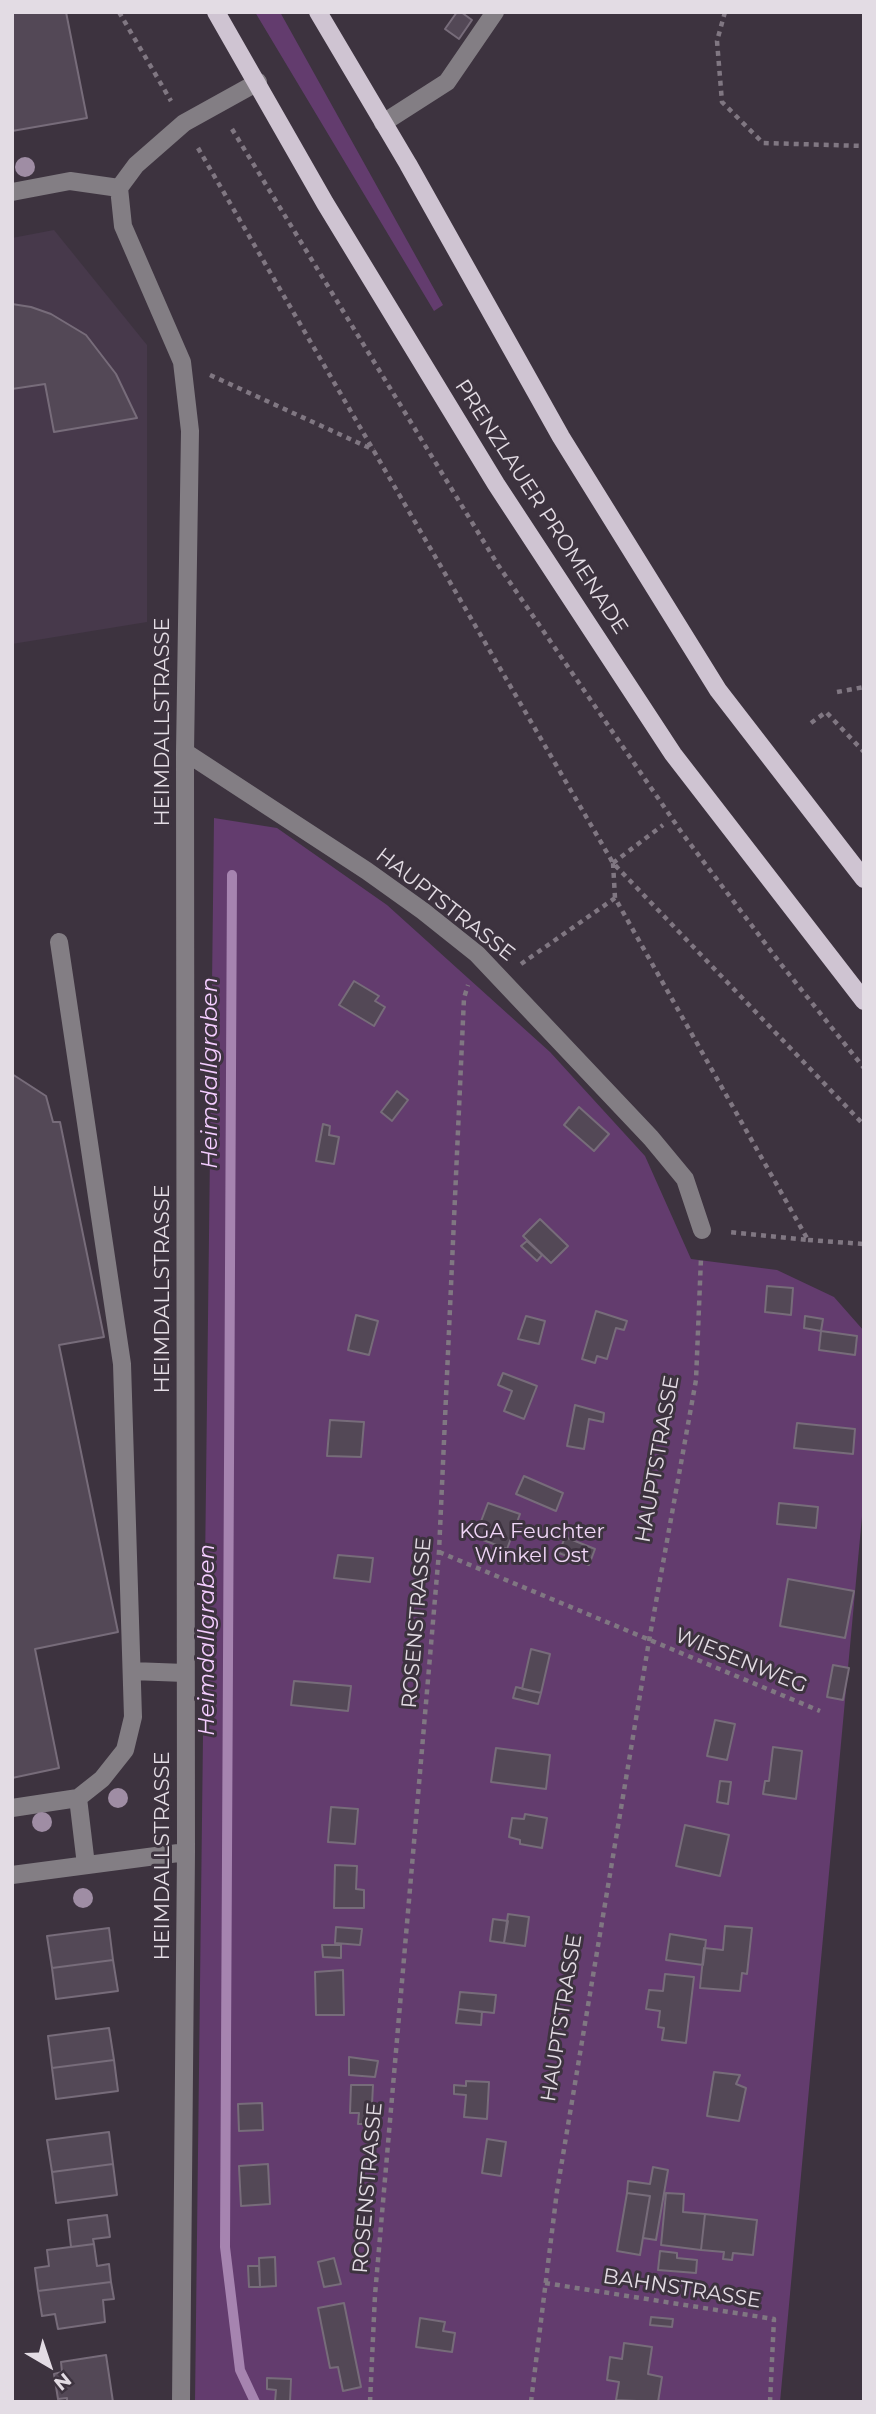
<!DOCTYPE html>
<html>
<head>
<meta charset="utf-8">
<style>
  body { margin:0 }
  #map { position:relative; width:876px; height:2414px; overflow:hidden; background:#3d333f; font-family:Montserrat,sans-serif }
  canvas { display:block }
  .frame { position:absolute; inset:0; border:14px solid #e3dce4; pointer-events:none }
  .north { position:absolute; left:14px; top:2330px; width:70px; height:70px; -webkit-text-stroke:5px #3d333f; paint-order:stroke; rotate:141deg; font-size:19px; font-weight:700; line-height:28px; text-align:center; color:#e3dce4 }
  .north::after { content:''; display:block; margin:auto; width:24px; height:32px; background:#e3dce4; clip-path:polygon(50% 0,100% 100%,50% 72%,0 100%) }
</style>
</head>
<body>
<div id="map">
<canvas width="876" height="2414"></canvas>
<div class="frame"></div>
<div class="north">N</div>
</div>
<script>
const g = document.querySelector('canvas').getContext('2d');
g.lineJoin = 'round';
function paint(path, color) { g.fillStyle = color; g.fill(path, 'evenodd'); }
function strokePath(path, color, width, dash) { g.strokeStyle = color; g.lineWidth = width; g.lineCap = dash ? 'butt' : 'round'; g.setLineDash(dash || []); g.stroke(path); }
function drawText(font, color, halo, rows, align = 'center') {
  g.font = font + ' Montserrat,sans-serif'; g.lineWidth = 6; g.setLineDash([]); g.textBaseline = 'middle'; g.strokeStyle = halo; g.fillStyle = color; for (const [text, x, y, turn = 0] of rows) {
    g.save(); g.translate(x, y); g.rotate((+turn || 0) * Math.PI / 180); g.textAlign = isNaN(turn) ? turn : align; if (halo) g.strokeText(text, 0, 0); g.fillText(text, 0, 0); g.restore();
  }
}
paint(new Path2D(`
  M54 230 147 345V622L12 644V238Z`), '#47394b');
paint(new Path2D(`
  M255 12H280L443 305 434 311Z
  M214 818 277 828 387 905 550 1052 645 1156 691 1259 777 1270 834 1297 864 1331V1495L780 2402H195Z`), '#633c6e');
strokePath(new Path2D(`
  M232 875 225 2247 240 2370 255 2402`), '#a684b0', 10);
const building = new Path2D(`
  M12 12H66L87 118 12 131Z
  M457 12H461L472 20 459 39 445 29Z
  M12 304 31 307 51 314 86 335 116 374 137 418 54 432 45 384 12 389Z
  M354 981 379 996 375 1001 385 1007 374 1026 339 1005Z
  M12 1074 46 1096 53 1122H60L104 1337 59 1345 118 1632 35 1649 59 1768 12 1778Z
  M397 1091 408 1100 392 1121 381 1112Z
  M579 1107 609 1134 594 1151 564 1125Z
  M323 1124 330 1126 329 1135 339 1137 334 1164 316 1161Z
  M540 1219 568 1246 551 1263 523 1236Z
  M527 1241 542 1255 537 1261 521 1246Z
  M767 1286 793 1288 791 1315 765 1312Z
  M596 1311 627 1321 624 1330 616 1328 607 1359 597 1356 595 1363 582 1359Z
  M356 1315 378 1321 369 1355 348 1350Z
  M526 1316 545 1321 539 1344 518 1339Z
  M805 1316 823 1319 821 1331 804 1328Z
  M821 1331 857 1336 855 1355 819 1350Z
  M503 1373 537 1386 524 1419 504 1411 512 1391 498 1385Z
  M575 1405 604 1413 603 1422 589 1419 584 1449 567 1446Z
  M330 1420 364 1422 361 1457 327 1456Z
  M797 1423 855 1429 853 1454 794 1448Z
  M524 1476 563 1493 556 1511 516 1494Z
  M488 1503 520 1514 507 1549 475 1537Z
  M779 1503 818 1507 816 1528 777 1524Z
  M565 1537 595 1549 589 1565 559 1553Z
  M338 1555 373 1558 370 1582 334 1578Z
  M788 1579 854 1591 845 1638 780 1626Z
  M531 1649 550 1654 541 1693 522 1689Z
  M833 1665 849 1668 843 1700 827 1697Z
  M294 1681 351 1686 348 1711 291 1705Z
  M516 1687 541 1693 538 1704 513 1698Z
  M715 1720 735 1724 727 1760 707 1756Z
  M773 1747 802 1751 796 1799 763 1794 765 1781H769Z
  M496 1748 550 1755 546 1789 491 1782Z
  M720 1781 731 1782 728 1804 717 1802Z
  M331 1807 358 1809 355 1844 328 1842Z
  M525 1814 547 1818 542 1848 520 1844V1840L509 1837 512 1818 524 1819Z
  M685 1825 729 1835 720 1876 676 1866Z
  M335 1865 357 1866 356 1889 364 1890V1908H334Z
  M508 1914 529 1917 525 1946 504 1943Z
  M493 1919 508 1921 504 1943 490 1941Z
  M725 1926 752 1928 747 1974 742 1973 740 1991 700 1988 704 1948 723 1950Z
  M336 1927 362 1929 360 1945 335 1943Z
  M109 1928 113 1960 52 1968 47 1936Z
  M670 1934 706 1940 703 1965 666 1960Z
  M322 1945H341V1958L323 1957Z
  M113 1960 118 1991 56 1999 52 1968Z
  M343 1970 344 2015H316L315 1972Z
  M665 1974 694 1977 686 2043 662 2040 664 2028 658 2027 660 2011 646 2009 649 1990 663 1991Z
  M460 1992 496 1995 494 2013 458 2009Z
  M458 2009 482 2012 481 2025 456 2023Z
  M109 2028 114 2060 52 2068 48 2036Z
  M349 2057 378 2061 375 2077 349 2075Z
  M114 2060 118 2091 56 2099 52 2068Z
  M714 2072 740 2075 736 2084 746 2088 739 2121 707 2116Z
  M466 2081 489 2082 487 2119 464 2117 466 2095 454 2094V2085L466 2086Z
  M351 2085H373L371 2124H358L359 2113H350Z
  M262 2103 263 2130 239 2131 238 2104Z
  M109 2132 113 2164 52 2172 47 2140Z
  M487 2139 506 2142 501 2176 482 2173Z
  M113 2164 117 2195 56 2203 52 2172Z
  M268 2164 270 2204 241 2206 239 2166Z
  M653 2167 668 2170 656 2240 643 2238 650 2196 627 2193 628 2181 650 2184Z
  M627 2193 650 2196 640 2255 617 2251Z
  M666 2193 684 2194 683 2212 705 2214 701 2250 661 2245Z
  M705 2214 757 2220 753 2255 733 2253 732 2260 723 2259 724 2252 701 2250Z
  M107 2215 110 2237 93 2239 94 2244 71 2247 68 2220Z
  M94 2244 97 2266 109 2264 111 2282 38 2291 35 2268 49 2266 47 2250Z
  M660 2251 677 2253V2258L697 2260 696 2273 658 2270Z
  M275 2257 276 2286 260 2287 259 2258Z
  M334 2258 341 2284 324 2287 318 2262Z
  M248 2266H259L260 2287H249Z
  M111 2282 114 2299 103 2300 105 2322 58 2329 55 2314 42 2316 38 2291Z
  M344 2303 361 2387 343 2391 338 2367 330 2368 318 2308Z
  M651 2317 673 2319 672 2327 650 2325Z
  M420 2318 445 2322 443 2331 455 2333 452 2352 416 2347Z
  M624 2343 652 2347 648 2374 662 2377 658 2402 616 2400 619 2382 607 2380 610 2357 622 2359Z
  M106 2355 113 2402H67V2398L58 2399 54 2374 62 2372 61 2362Z
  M267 2378 291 2379 290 2402H275L276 2390 267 2389Z`);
paint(building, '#534856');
strokePath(building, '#776c7a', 2);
strokePath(new Path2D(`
  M119 12 171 101
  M725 12 717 41 722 102 763 143 864 146
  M232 129 498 565 682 833 780 963 864 1068
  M198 148 613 863 864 1125
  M210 375 374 450
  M837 692 864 687
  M811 723 826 712 864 752
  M613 863 615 898 808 1240 729 1232
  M613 863 663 825
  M521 964 615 898
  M808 1240 864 1244
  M439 1552 820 1711
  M545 2283 774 2319 770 2402
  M370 2402 375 2295 439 1552 464 998 468 985
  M531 2402 557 2191 649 1641 696 1380 701 1258`), '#807782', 4.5, [5, 5]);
strokePath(new Path2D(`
  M383 123 447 82 495 12
  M119 188 123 226 182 362 190 431 185 752 186 1852 181 2402
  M119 188 136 165 184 123 258 82
  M12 192 70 181 119 188
  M185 752 367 871 423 911 477 954 651 1138 685 1179 702 1230
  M59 942 122 1364 133 1717 125 1750 102 1779 78 1798
  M132 1671 185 1673
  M12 1808 78 1798 86 1865
  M12 1875 186 1852`), '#837e84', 18);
strokePath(new Path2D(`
  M216 12 325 203 496 484 673 754 864 1001
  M318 12 408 164 561 437 718 690 864 879`), '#cfc4d2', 18);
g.fillStyle = '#9f8da4';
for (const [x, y] of [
  [25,167],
  [118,1798],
  [42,1822],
  [83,1898]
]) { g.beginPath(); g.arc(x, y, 10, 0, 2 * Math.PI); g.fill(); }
drawText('21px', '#e3dce4', '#3d333f', [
  ["PRENZLAUER PROMENADE",541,507,57],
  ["HEIMDALLSTRASSE",163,722,-90],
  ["HAUPTSTRASSE",445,905,38],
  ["HEIMDALLSTRASSE",163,1289,-90],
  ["HAUPTSTRASSE",658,1459,-80],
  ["ROSENSTRASSE",417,1623,-85],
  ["WIESENWEG",741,1661,22],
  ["HEIMDALLSTRASSE",163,1856,-90],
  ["HAUPTSTRASSE",562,2018,-81],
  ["ROSENSTRASSE",368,2188,-85],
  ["BAHNSTRASSE",682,2289,9]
]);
drawText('21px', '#f0d6f7', '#3d333f', [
  ["KGA Feuchter",532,1532],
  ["Winkel Ost",532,1556]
]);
drawText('italic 23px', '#f4cdff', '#3d333f', [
  ["Heimdallgraben",210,1073,-90],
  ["Heimdallgraben",207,1640,-90]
]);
</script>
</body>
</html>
